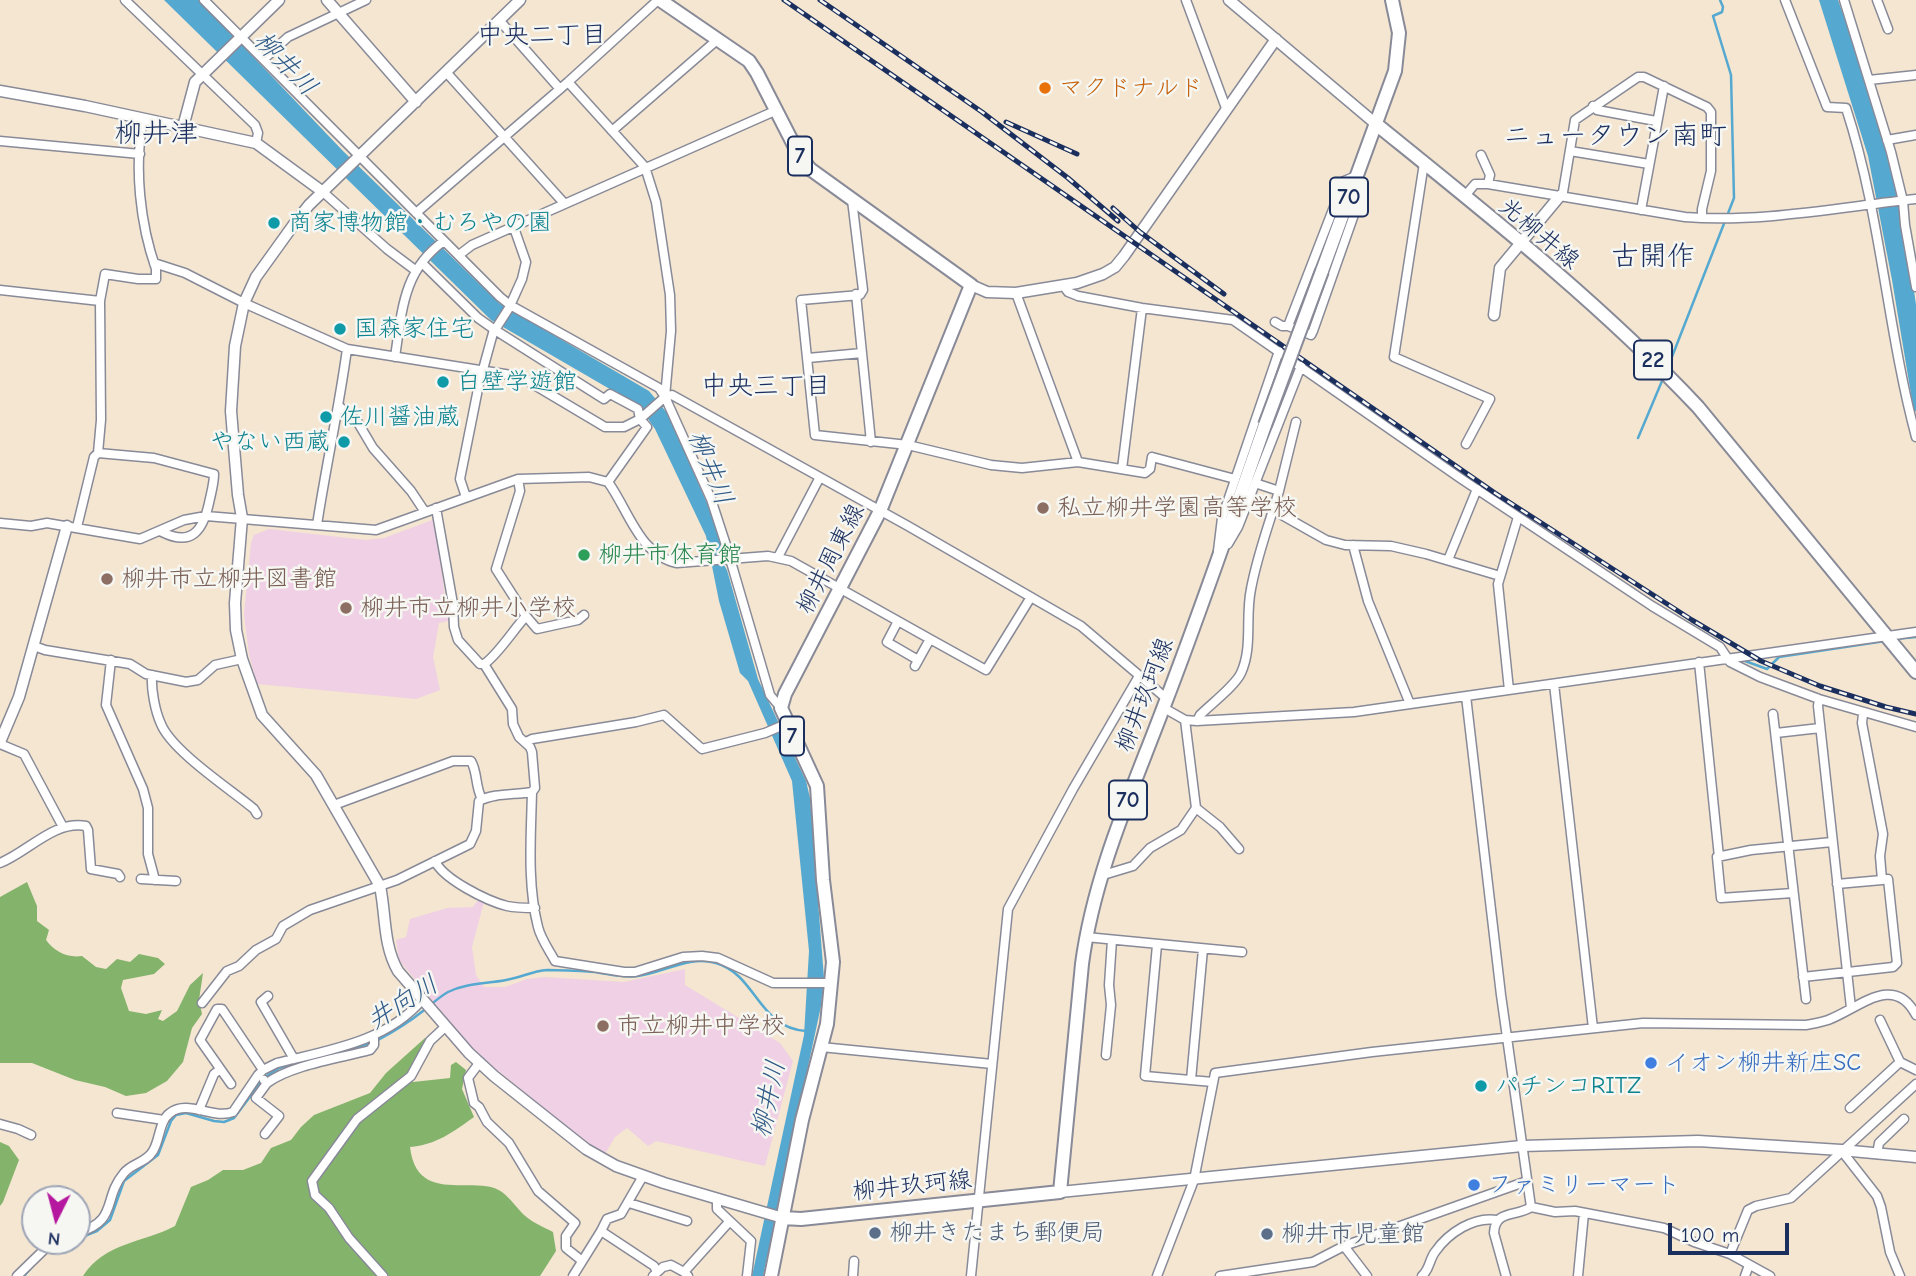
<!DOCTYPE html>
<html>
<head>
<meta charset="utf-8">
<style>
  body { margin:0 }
  #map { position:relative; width:1916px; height:1276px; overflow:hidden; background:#f4e6d1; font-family:"Comic Neue",sans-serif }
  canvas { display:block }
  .north { position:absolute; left:21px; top:1185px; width:70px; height:70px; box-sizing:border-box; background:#f6f6f2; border:2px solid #9ea6b7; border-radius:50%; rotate:186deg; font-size:19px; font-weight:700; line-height:28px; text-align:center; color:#1b2f5e }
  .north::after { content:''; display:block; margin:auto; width:24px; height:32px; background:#b5179e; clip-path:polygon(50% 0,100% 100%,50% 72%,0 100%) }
  .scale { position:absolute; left:1668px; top:1223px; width:121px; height:32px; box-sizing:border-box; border:4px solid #1b2f5e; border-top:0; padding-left:9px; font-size:21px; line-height:24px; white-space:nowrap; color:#1b2f5e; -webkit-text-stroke:5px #f6f6f2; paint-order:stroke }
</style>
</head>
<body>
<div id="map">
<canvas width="1916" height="1276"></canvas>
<div class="north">N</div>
<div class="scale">100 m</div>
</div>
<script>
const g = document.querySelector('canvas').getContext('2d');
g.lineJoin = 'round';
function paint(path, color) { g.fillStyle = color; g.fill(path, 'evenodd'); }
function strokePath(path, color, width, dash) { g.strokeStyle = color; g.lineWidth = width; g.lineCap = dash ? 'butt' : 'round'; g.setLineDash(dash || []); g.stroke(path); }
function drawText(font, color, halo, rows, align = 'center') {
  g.font = font + ' "Comic Neue","Klee One",sans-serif'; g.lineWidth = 5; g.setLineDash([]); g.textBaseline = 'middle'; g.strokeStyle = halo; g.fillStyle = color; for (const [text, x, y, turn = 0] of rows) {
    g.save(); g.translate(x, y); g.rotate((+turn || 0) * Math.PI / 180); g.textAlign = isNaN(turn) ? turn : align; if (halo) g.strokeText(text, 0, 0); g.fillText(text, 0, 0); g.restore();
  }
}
paint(new Path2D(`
  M435 519 448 621 439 623 433 657 440 690 416 699 257 684 249 654 244 614 251 543 254 535 269 529 366 540 384 538Z
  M478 900 484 902 472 947 476 975 484 987H505L527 979 544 977 624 982 685 969V985L780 1043 793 1061 765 1166 656 1141 648 1146 627 1128 615 1137 605 1154 576 1135 473 1050 399 960 396 940 406 937 410 919 447 908 473 907Z`), '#f0d0e4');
paint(new Path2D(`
  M27 882 37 906V921L49 930 46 940C55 952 67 958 82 956L96 967 106 969 117 959 130 962 139 954 158 958 165 964 154 974 123 980 121 988 129 1011 146 1014 162 1010 158 1019 163 1021 177 1011 190 985 203 973 199 1000 202 1014 192 1028 183 1062 167 1081 146 1093 126 1096 105 1087 75 1080 32 1063H0V897Z
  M425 1038 430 1039 416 1064 407 1074 413 1082 450 1078 451 1065 456 1062 466 1070 462 1089 474 1117C453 1132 436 1145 410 1147 417 1207 476 1173 502 1192 510 1198 517 1208 524 1215 532 1222 543 1227 553 1232L556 1251 540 1276H83C105 1242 143 1243 175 1226L191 1187 208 1180 223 1170H243L261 1163 271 1148 291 1140 301 1127 314 1115 370 1093 386 1073Z
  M0 1142 9 1146 19 1160 3 1202 0 1206Z`), '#84b36c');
paint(new Path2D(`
  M164 0H199L343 151 499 303 649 391 668 414 713 517 723 547 724 565 727 570 758 679 806 781 810 798 824 978 821 1006 763 1276H752L804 1035 809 951 792 781 748 681 740 673 719 601 706 536 655 429 639 406 491 320Z
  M1819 0H1838C1874 98 1903 201 1916 305 1916 339 1916 377 1916 411L1914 412 1892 280 1868 156Z`), '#55a9d1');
strokePath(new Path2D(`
  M1668 367 1734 198 1731 75 1713 16 1722 12 1723 7 1720 0
  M1638 438 1662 381
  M1895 639 1916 637
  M1745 661 1767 669 1779 657 1885 641
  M378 1040C393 1032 409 1022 423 1011 431 1005 439 997 448 992 466 983 486 984 506 980 520 978 532 971 547 970 563 970 580 971 595 972 609 974 623 978 638 976 663 973 689 955 716 963 757 975 758 1028 806 1031
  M265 1077 279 1068 372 1043
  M77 1239 97 1231 110 1220 124 1181 158 1155 171 1121 176 1115 186 1113 214 1121 224 1122 234 1118 261 1082
  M46 1253 58 1245 70 1241
  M24 1276 38 1260`), '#55a9d1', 2.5);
const minor = new Path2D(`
  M125 0 255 125 258 133 256 143
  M204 0 500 297 510 305 659 388 665 397
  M1186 0 1226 108
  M1785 0 1827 107 1846 108C1881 215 1887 329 1916 437
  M1844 0 1891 152 1903 201 1905 225 1916 287
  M1877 0 1888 29
  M499 20 560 89
  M264 59 288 37 366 0
  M446 72 563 202
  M1869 80 1916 75
  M568 82 645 167 656 202 670 295 671 331 665 397 711 499 726 545 770 695 781 708
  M1593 106 1597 110 1656 121
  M612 131 717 40
  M1887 140 1916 135
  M0 141 140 154
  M1570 151 1649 164
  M1481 155 1490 175 1488 184
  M1424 163 1394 357 1490 399 1466 444
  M323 192 387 249 415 270
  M1464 197 1475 184H1488L1685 217C1761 223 1840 207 1916 199
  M1559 197 1563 192 1575 120 1638 77H1644L1707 107 1711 112V171L1702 209V218
  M852 200 863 290 860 295 801 300 815 435 908 445 991 465 1022 468 1078 462 1145 473 1150 469 1152 457 1235 479
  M1641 210 1664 86
  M416 213 568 82 658 0
  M459 255 472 245 777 110
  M154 263 185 273 244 303 347 349 511 375 526 380 605 427H624L640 419 665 397
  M422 263 478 318 495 330 604 399 610 394 638 409 640 419 647 427 608 482
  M1063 285 1068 292 1078 296 1142 308 1233 320 1460 478 1652 606 1720 647 1730 662 1760 677 1819 699 1916 727
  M0 290 100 301
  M1016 293 1078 462
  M856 294 871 442
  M1275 322 1282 326H1288L1344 181 1356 176 1363 187 1362 192 1313 331 1311 335 1288 326
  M395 357C402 311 403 270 444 241
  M808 358 862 353
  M665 397 672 395 908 526 1081 626 1167 699
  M340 407 357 421 373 448 411 491 425 512
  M98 453 154 458 214 474C214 484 211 493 209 503 203 530 192 547 162 532
  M1122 469 1142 308
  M1279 491 1296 422
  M466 497 460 479 479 384 493 333 509 308 522 279 526 262 513 225
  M436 508 453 604 454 627 458 640 480 664H484C497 656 514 629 526 616L496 569 520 491 518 479
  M1273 510 1326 540 1345 545 1391 546 1426 554 1500 576
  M0 523 31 526 47 523 140 539 184 520 206 516 376 530 518 479 589 477 608 482C628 509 639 555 677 563L768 556 791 561 930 639 915 666
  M317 525C326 466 339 408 347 349
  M77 527 94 457 98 453 101 420 100 301 105 274 138 279H156V269C140 224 134 167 143 120
  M1228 544 1238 527 1301 366
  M1353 545 1368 601 1410 704
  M1218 551 1222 518 1279 351
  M778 557 820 477
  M1448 560 1477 489
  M526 616 537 629 578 620 584 615
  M898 621 887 642 918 660
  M930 639 986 670 1031 597
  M34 646 45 650 130 664 146 674 186 682 198 680 215 665 242 659
  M111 660 106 705 143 789 148 808V854L155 880
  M1699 662 1719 857
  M484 664 512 709 513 724 519 737 530 747 532 752 535 788 532 792C531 836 527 884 538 927 541 939 549 950 555 961L624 972H635L683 957 702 956 718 958 773 983H832
  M152 675C151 689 155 711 161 724 172 751 230 789 254 809L257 814
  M1554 684 1593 1028
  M1509 690 1498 584 1518 517
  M1466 696 1501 995 1531 1207 1555 1212 1575 1211 1664 1228 1694 1242 1730 1254 1770 1276
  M1819 699 1818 706 1851 1008
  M1164 708 1185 720 1197 721 1354 712 1916 632
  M1773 714 1806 999
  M1197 721 1200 715C1211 704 1235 686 1241 673 1253 647 1245 617 1251 589 1257 556 1269 524 1279 491L1255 483
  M1776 733 1820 728
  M526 742 532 739 636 722 664 715 702 749 765 733 786 724
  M0 744 24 754 63 827
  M334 805 453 761H471C478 773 475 787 482 799
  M1196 808 1220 827 1239 849
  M435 861C443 879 487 901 507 906 516 908 526 908 535 908
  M0 863C28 852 54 820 86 826L88 830 91 869 118 874 120 877
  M1100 876 1133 866 1150 848 1181 830 1196 808 1185 720
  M141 879 176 881
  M1837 884 1882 880 1880 856 1883 834 1862 723 1863 714
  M1793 893 1721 898 1717 857 1751 850 1832 842
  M1086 937 1242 952
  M1157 945 1145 1076 1213 1082
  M1803 977 1893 967 1897 963 1888 879 1882 880
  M268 996 261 1002 294 1059
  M202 1003 227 971 239 966 256 950 276 939 283 926 310 910 397 880 470 844 476 831 479 801C494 793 514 795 532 792
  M1880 1020 1900 1062 1916 1070
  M821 1047 992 1064
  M1106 1055 1111 1005 1109 985 1112 940
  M480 1062 468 1078 474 1103 479 1107 487 1122 509 1143 538 1191 575 1223 566 1236V1248L581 1260
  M264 1080 267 1083 256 1098 279 1116 265 1134
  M1191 1080 1203 949
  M267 1083C291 1065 341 1058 370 1050L374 1045V1037
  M231 1084 200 1040 217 1009H222L263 1070
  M1850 1108 1900 1062
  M199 1110 214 1074 219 1070
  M117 1113 164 1120
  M0 1124 18 1129 31 1135
  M1841 1150 1877 1196 1881 1207 1890 1252 1900 1276
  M1877 1154 1879 1143 1904 1119
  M643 1176 621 1214 607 1219 601 1231 654 1266 657 1272
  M717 1200V1209L751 1241 747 1276
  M629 1203 687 1221
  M77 1233C119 1221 102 1199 124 1173 132 1163 146 1163 153 1151 160 1140 159 1121 170 1113 188 1099 213 1120 233 1112L258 1075 263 1070 277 1063C329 1050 386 1042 422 1000
  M1344 1246 1367 1276
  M1730 1254 1748 1210 1756 1206 1791 1198 1916 1084
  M17 1276 53 1241
  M383 1276 349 1238 329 1208 315 1195 312 1181 357 1119 411 1076 430 1041 445 1027
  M573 1276 601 1231
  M653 1276 663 1267 671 1265 684 1272
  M688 1276 684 1272 729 1222
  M853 1276 854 1261
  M971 1276 1008 909 1073 789 1139 676
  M1157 1276 1194 1180 1215 1073 1372 1052 1643 1023 1806 1025C1813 1024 1821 1022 1828 1020 1858 1009 1894 972 1916 1015
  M1220 1276 1313 1262 1344 1246 1527 1181
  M1422 1276C1430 1269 1429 1260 1435 1252 1448 1233 1474 1216 1497 1220
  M1506 1276 1494 1233C1495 1209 1517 1217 1531 1207
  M1578 1276 1584 1213
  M1745 1276 1749 1265`);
const tertiary = new Path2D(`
  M327 0 416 102
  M520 0 309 205 297 220 256 277 244 303 235 346 231 411 238 495 242 518 235 603 236 630 242 659 262 715 316 775 380 886C386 915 383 945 398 971L469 1053 494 1076 586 1149 616 1166 664 1183 783 1218
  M1229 0 1376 124
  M0 91 85 106 256 143 323 192
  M183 127 195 82 279 0
  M971 285 987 292 1016 293 1077 283 1103 274 1115 267 1124 256 1276 39
  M1494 315 1500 268 1559 197
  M0 742 19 697 67 526
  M1060 1192 1522 1146 1698 1141 1841 1150 1916 1157`);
const primary = new Path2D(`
  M660 0 749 61 757 73 799 155 810 169 971 285 880 511 785 694 781 708 817 786 823 880 833 962 827 1024 802 1120 771 1276
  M1376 124C1486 213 1600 303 1698 407L1916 672
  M1322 271 1395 71 1399 33 1392 0
  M783 1218 801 1219 1060 1192 1082 964C1094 874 1132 791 1164 706 1200 613 1232 519 1265 425`);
strokePath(minor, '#888a98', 11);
strokePath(tertiary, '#888a98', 13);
strokePath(primary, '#888a98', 16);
strokePath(minor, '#fff', 8);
strokePath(tertiary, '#fff', 10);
strokePath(primary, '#fff', 12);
const rail = new Path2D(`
  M784 0 1495 493 1692 620 1761 661 1820 686 1886 707 1916 714
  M820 0 982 112 1068 178 1118 221
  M1006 122 1077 154
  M1113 208 1140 232 1224 294`);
strokePath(rail, '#1b2f5e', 5);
strokePath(rail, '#f6f6f2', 2.5, [8]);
const primaryBridge = new Path2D(`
  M1265 425 1322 271`);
strokePath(primaryBridge, '#888a98', 16, []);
strokePath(primaryBridge, '#fff', 12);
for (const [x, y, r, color] of [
  [1045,88,7,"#e8710a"],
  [274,223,7,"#0f9aa8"],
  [340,329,7,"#0f9aa8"],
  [443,382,7,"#0f9aa8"],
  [326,417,7,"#0f9aa8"],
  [344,442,7,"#0f9aa8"],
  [1043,508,7,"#8d6e63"],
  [584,555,7,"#2e9e5b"],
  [107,579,7,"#8d6e63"],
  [346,608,7,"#8d6e63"],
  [603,1026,7,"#8d6e63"],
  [1651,1063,7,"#3f7fe0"],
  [1481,1086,7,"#0f9aa8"],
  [1474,1185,7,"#3f7fe0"],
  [875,1233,7,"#5c6f8a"],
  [1267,1234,7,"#5c6f8a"]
]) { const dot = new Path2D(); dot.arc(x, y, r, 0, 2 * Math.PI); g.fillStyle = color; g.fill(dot); strokePath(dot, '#f6f6f2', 2.5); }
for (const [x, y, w] of [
  [800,156,24],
  [1349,197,38],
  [1653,360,38],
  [792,736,24],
  [1128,800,38]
]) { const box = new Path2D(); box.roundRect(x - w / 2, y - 19.5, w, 39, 5); g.fillStyle = '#f6f6f2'; g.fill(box); strokePath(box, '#1b2f5e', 2); }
drawText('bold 23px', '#1b2f5e', null, [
  ["7",800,156],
  ["70",1349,197],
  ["22",1653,360],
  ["7",792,736],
  ["70",1128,800]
]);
drawText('24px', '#c56008', '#f6f6f2', [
  ["マクドナルド",1059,88]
], 'left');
drawText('24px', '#0d838f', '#f6f6f2', [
  ["商家博物館・むろやの園",288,223],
  ["国森家住宅",354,329],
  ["白壁学遊館",457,382],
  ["佐川醤油蔵",340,417],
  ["やない西蔵",330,442,"right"],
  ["パチンコRITZ",1495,1086]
], 'left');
drawText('24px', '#1b2f5e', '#f6f6f2', [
  ["光柳井線",1539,234,40],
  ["柳井周東線",831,559,-63],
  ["柳井玖珂線",1145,695,-69],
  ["柳井玖珂線",912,1186,-6]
]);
drawText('24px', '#785e54', '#f6f6f2', [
  ["私立柳井学園高等学校",1057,508],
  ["柳井市立柳井図書館",121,579],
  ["柳井市立柳井小学校",360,608],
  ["市立柳井中学校",617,1026]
], 'left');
drawText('24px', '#27864d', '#f6f6f2', [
  ["柳井市体育館",598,555]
], 'left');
drawText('24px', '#366cbe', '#f6f6f2', [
  ["イオン柳井新庄SC",1665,1063],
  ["ファミリーマート",1488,1185]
], 'left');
drawText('24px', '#4e5e75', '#f6f6f2', [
  ["柳井きたまち郵便局",889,1233],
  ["柳井市児童館",1281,1234]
], 'left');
drawText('26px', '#1b2f5e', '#f6f6f2', [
  ["中央二丁目",542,36],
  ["中央三丁目",766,387]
]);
drawText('italic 26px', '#2f5a86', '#f6f6f2', [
  ["柳井川",285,64,46],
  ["柳井川",710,468,68],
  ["井向川",403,1003,-32],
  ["柳井川",769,1099,-78]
]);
drawText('28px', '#1b2f5e', '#f6f6f2', [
  ["柳井津",156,134],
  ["ニュータウン南町",1615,136],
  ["古開作",1653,257]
]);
</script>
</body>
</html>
